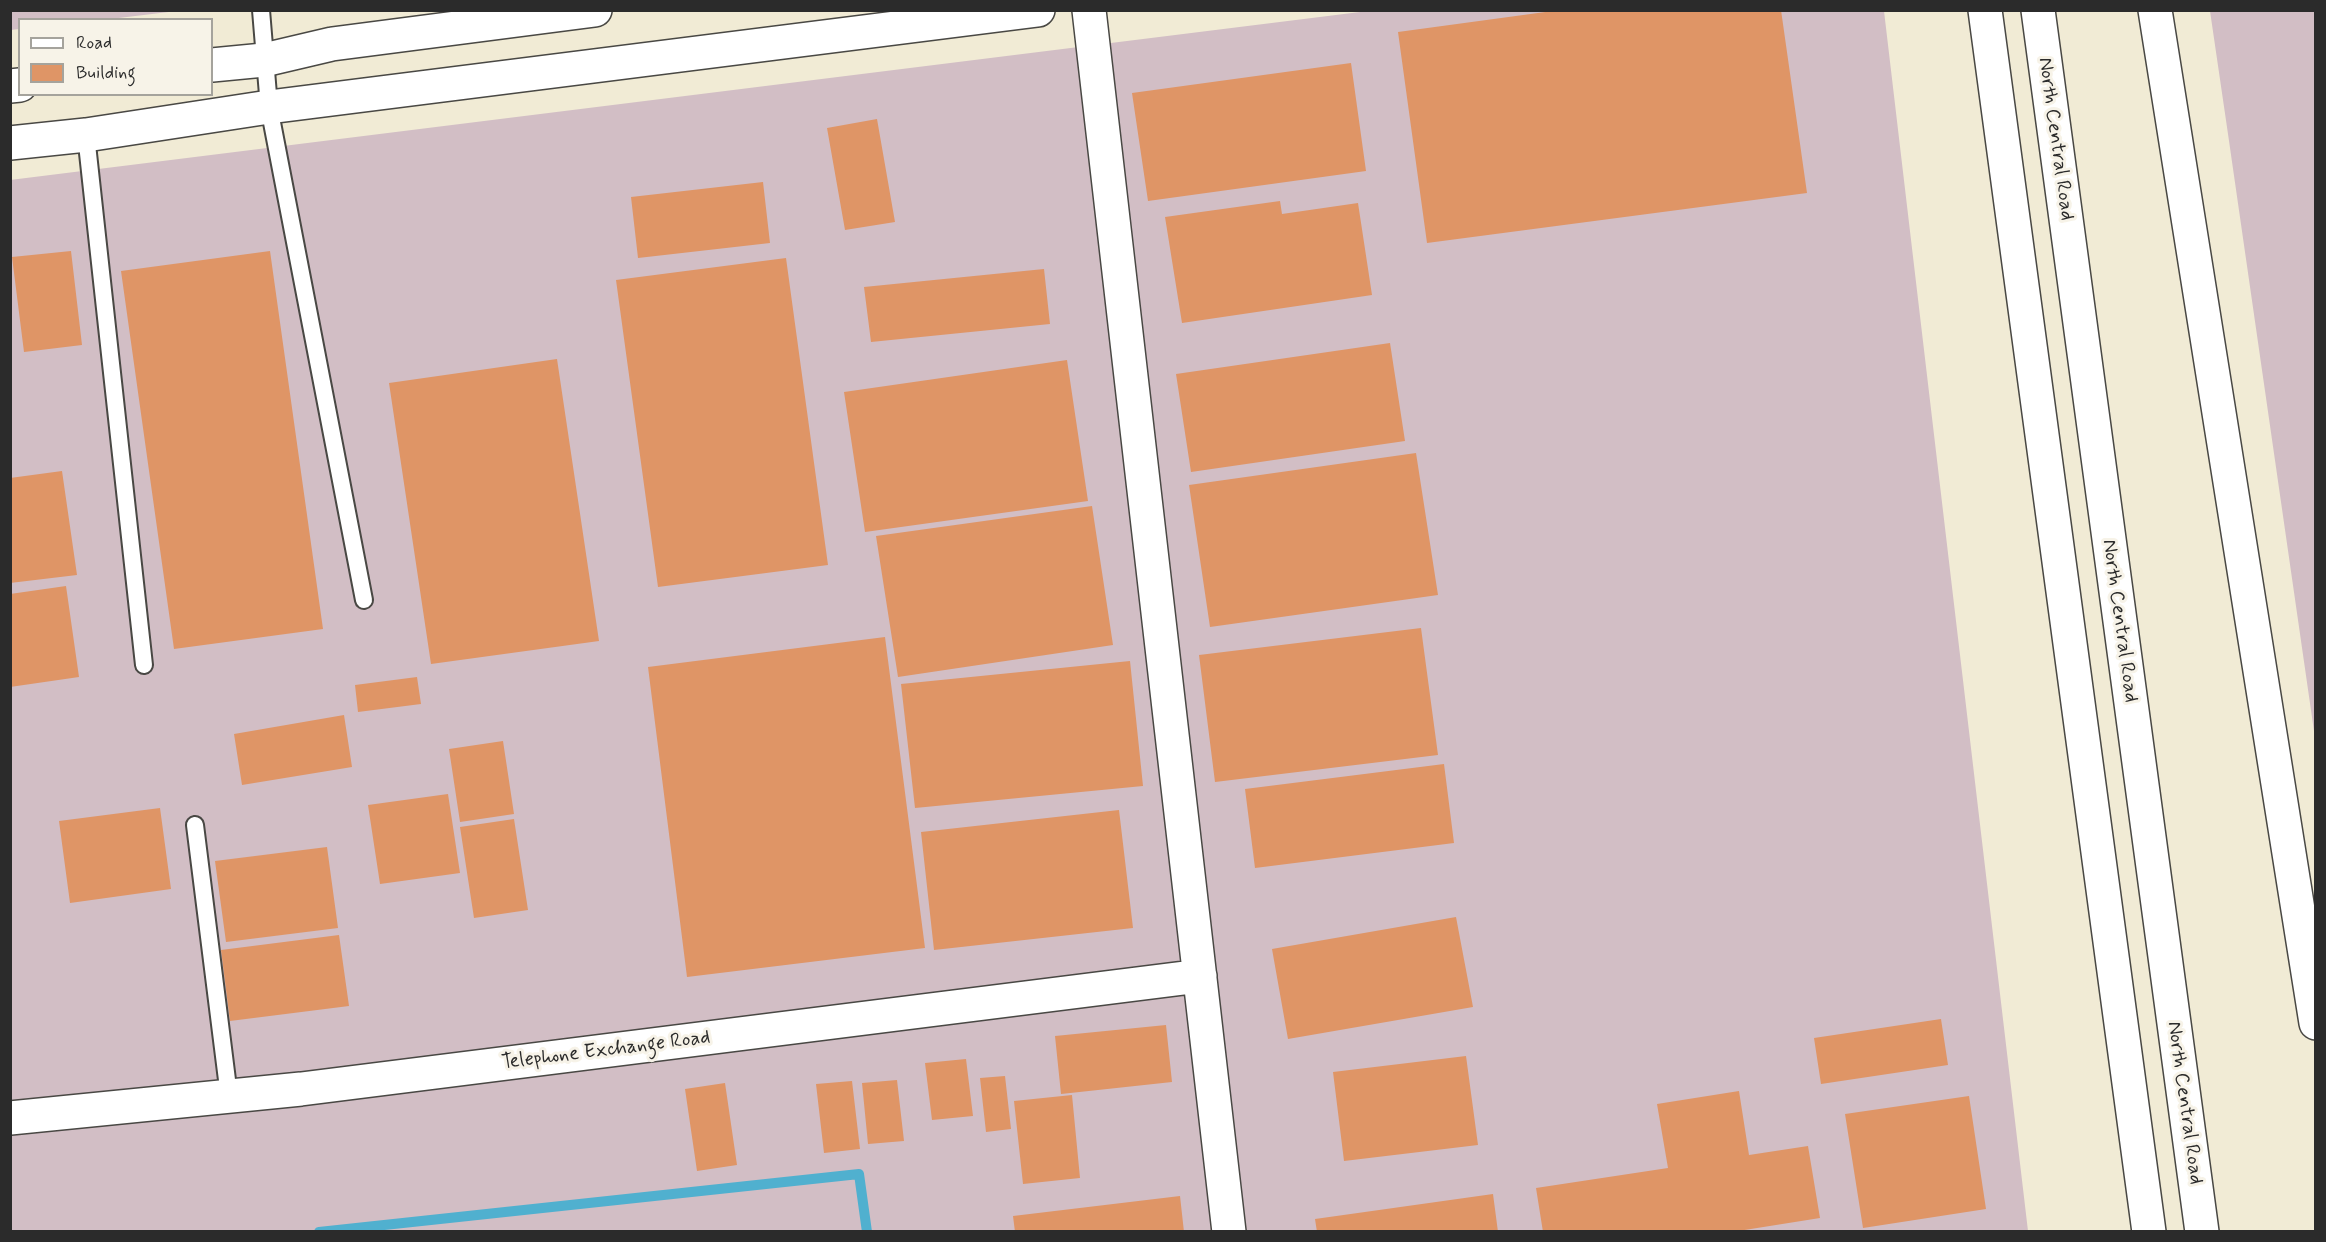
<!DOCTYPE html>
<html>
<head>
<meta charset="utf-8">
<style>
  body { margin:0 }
  #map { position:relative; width:2326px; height:1242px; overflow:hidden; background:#f1ebd5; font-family:Mynerve,sans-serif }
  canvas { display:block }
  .frame { position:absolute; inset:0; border:12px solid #2b2b2b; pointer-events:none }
  .legend { position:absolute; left:18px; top:18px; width:195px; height:78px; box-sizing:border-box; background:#f7f3e8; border:2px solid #a5a39c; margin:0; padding:8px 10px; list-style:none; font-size:18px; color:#2b2b2b }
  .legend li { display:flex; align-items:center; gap:12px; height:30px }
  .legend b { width:30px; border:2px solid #a5a39c }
</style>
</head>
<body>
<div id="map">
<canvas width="2326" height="1242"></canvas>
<div class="frame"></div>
<ul class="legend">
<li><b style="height:8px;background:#fff"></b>Road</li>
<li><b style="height:16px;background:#df9566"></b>Building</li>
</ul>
</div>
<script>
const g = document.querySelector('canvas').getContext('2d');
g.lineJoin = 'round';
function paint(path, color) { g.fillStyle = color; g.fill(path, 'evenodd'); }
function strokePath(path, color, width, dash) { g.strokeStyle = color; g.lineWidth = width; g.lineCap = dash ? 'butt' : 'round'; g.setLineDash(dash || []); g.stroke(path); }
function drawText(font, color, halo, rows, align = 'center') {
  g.font = font + ' Mynerve,sans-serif'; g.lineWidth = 6; g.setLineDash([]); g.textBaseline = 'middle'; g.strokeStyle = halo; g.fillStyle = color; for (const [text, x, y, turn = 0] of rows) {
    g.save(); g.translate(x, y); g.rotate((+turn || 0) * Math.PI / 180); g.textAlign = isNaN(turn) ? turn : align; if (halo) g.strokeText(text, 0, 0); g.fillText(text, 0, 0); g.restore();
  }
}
paint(new Path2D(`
  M10 11 11 10 177 11 102 20H20L19 29 11 30Z
  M1368 11H1884L2028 1231H11L10 180Z
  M2210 11H2315V738L2228 134Z`), '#d2bec5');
strokePath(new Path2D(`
  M319 1232 859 1174 867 1232`), '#50b0cf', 10);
paint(new Path2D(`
  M1560 10H1781L1807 193 1427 243 1398 32Z
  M1351 63 1366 171 1148 201 1132 93Z
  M877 119 895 222 845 230 827 128Z
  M763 182 770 243 638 258 631 197Z
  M1280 201 1282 214 1358 203 1372 295 1182 323 1165 217Z
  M71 251 82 345 24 352 12 257Z
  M270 251 323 629 174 649 121 271Z
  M786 258 828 565 658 587 616 280Z
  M1044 269 1050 324 871 342 864 287Z
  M1390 343 1405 441 1191 472 1176 374Z
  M557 359 599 641 431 664 389 383Z
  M1067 360 1088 501 865 532 844 392Z
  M1416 453 1438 595 1210 627 1189 485Z
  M62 471 77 575 10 583V478Z
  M1092 506 1113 645 898 677 876 536Z
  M66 586 79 677 10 687V594Z
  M1421 628 1438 755 1215 782 1199 655Z
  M885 637 925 948 687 977 648 667Z
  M1130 661 1143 786 915 808 901 684Z
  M417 677 421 704 358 712 355 685Z
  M344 715 352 767 242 785 234 734Z
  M503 741 514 814 460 822 449 749Z
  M1444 764 1454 843 1255 868 1245 789Z
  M448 794 460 873 380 884 368 805Z
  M160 808 171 889 70 903 59 821Z
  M1119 810 1133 928 934 950 921 832Z
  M514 819 528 910 474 918 460 827Z
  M327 847 338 928 226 942 215 861Z
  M1456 917 1473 1007 1288 1039 1272 949Z
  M339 935 349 1006 230 1021 221 950Z
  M1941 1019 1948 1065 1821 1084 1814 1038Z
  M1166 1025 1172 1082 1061 1094 1055 1036Z
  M1466 1056 1478 1145 1344 1161 1333 1072Z
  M966 1059 973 1116 932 1120 925 1063Z
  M1005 1076 1011 1129 986 1132 980 1078Z
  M897 1080 904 1141 868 1144 862 1083Z
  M852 1081 860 1149 824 1153 816 1084Z
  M725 1083 737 1165 697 1171 685 1089Z
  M1739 1091 1749 1155 1808 1146 1820 1218 1732 1232H1543L1536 1188 1668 1168 1657 1104Z
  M1072 1095 1080 1178 1023 1184 1014 1101Z
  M1969 1096 1986 1209 1863 1228 1845 1114Z
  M1493 1194 1498 1232H1317L1315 1219Z
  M1180 1196 1184 1232H1015L1013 1216Z`), '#df9566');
const service = new Path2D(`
  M261 10 269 107 364 600
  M86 135 144 665
  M195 825 229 1096`);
const minor = new Path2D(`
  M1089 10 1229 1232
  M2155 10 2316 1023
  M10 1118 301 1089 1200 976`);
const tertiary = new Path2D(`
  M212 65 264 60 332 44 595 10
  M10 86 20 85
  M10 143 86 135 269 107 1038 10`);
const secondary = new Path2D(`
  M1985 10 2149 1232
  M2038 10 2202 1232`);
strokePath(service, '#494844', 20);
strokePath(minor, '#494844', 36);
strokePath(tertiary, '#494844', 36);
strokePath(secondary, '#494844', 36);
strokePath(service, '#fff', 16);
strokePath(minor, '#fff', 33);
strokePath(tertiary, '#fff', 33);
strokePath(secondary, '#fff', 33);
drawText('20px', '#2b2b2b', '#f7f3e8', [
  ["North Central Road",2055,139,82],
  ["North Central Road",2119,621,82],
  ["Telephone Exchange Road",606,1051,-7],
  ["North Central Road",2184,1103,82]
]);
</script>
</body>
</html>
